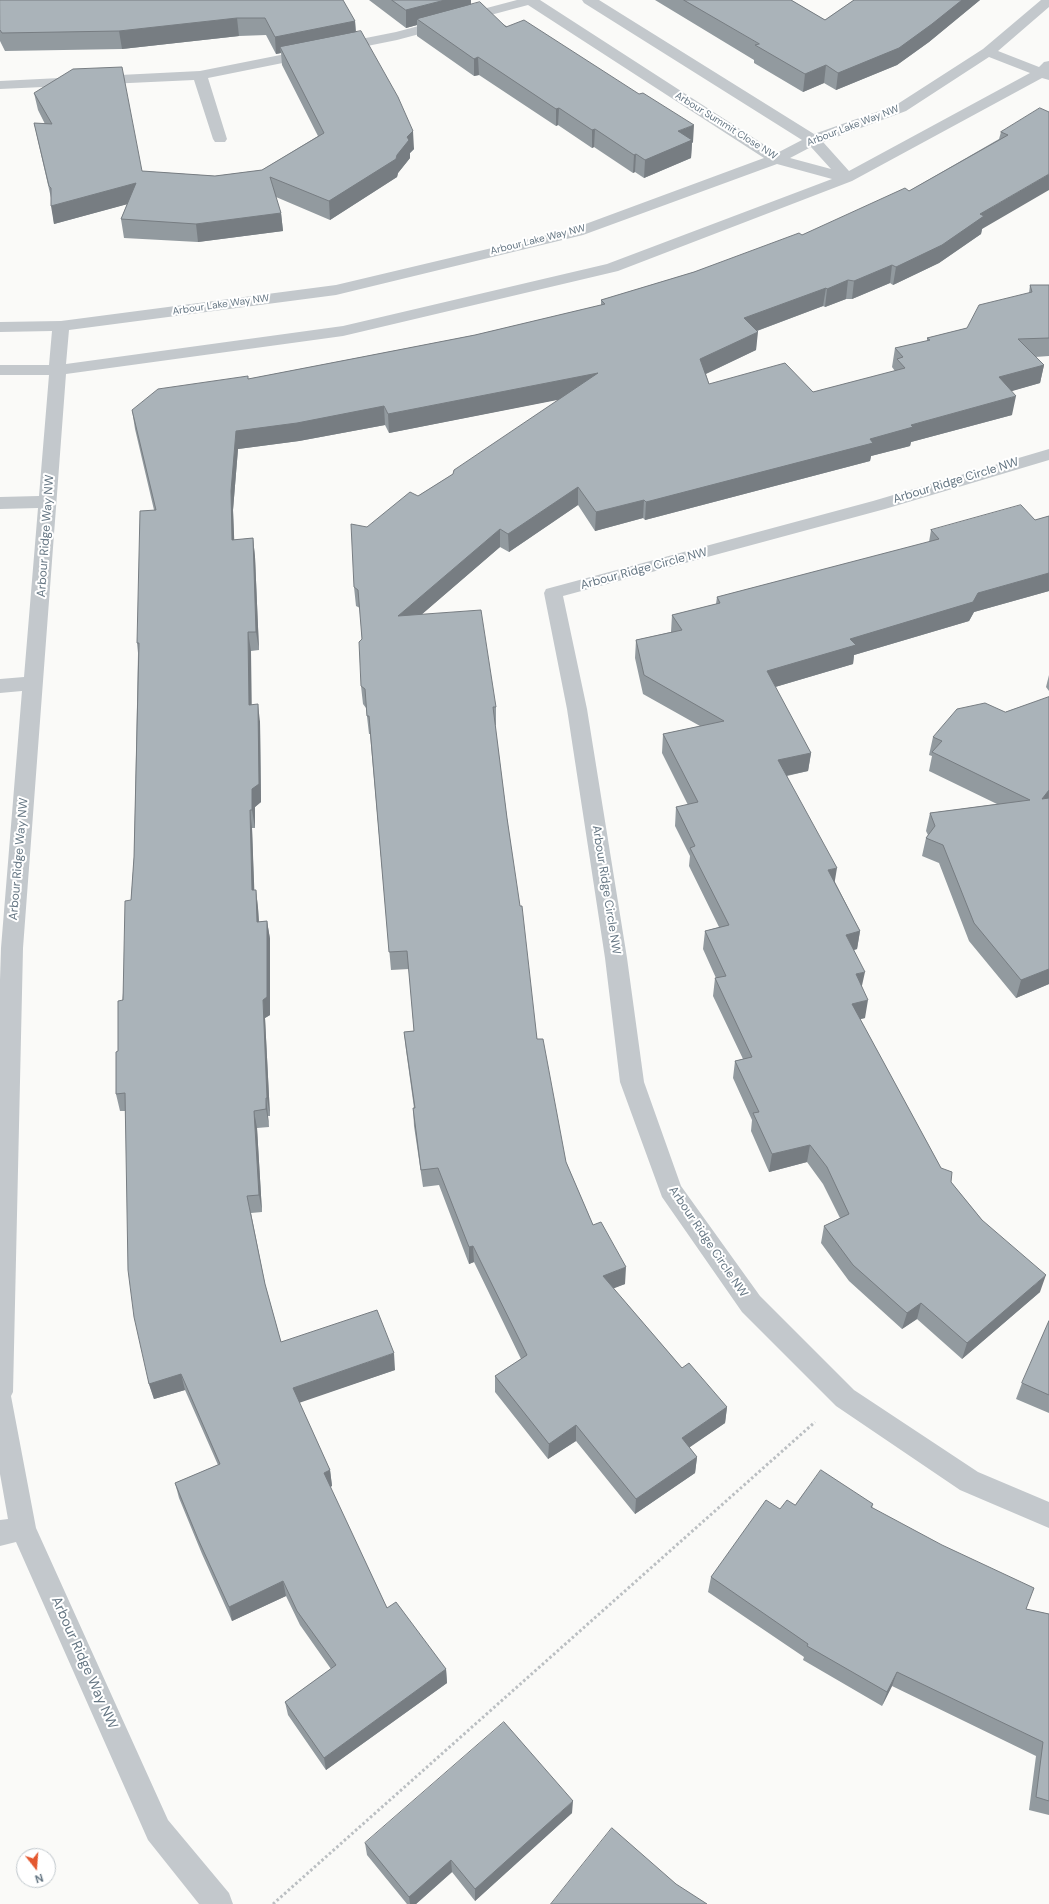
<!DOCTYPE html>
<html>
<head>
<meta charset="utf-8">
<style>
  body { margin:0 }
  #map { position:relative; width:1049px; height:1904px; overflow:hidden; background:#fafaf8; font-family:"DM Sans",sans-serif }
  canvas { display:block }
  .north { position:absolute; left:16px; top:1848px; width:40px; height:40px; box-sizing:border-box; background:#fff; border:1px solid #c1c8cd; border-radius:50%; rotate:163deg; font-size:11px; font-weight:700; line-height:16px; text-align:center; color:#657683 }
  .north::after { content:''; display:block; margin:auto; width:14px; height:18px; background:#e4572e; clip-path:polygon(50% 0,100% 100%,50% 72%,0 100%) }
</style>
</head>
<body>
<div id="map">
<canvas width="1049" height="1904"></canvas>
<div class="north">N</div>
</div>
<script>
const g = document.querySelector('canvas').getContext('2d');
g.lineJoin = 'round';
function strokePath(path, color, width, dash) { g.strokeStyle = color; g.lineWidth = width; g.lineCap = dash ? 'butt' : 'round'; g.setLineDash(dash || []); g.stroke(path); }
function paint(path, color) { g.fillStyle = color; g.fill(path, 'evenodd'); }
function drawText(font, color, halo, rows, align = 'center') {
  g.font = font + ' "DM Sans",sans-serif'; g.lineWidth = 4; g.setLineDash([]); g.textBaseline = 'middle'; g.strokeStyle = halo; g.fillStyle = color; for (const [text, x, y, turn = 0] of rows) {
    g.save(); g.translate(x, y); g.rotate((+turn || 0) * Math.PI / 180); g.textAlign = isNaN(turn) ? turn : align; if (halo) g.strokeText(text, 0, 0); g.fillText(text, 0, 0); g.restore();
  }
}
strokePath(new Path2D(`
  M273 1904 815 1422`), '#bbbfc2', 3, [2.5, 2.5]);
paint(new Path2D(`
  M517 0H540L777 153 802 140 584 3 582 0H599L814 134 896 105 983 49 1041 0H1049V7L998 51 1039 67 1044 62 1049 61V80L1042 78 852 181 618 271 343 336 66 374 23 948 13 1392 11 1396 36 1528 168 1820 229 1893 233 1904H199L148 1840 16 1542 0 1546V1520L8 1519 0 1474V980L1 948 22 691 0 693V679L24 677 38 508 0 509V497L39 496 49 375H0V365H49L52 331 0 332V322L61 321 336 285 572 229 764 158 528 5 397 40 208 78 227 139 225 142H215L213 139 194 80 0 89V81L200 71 396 32ZM989 57 1030 73 849 171 823 142 906 111ZM811 147 831 169 790 158ZM777 164 832 179 607 264 343 326 66 364 69 330 336 295 583 235Z
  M1049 449V460L885 509 563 596 587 709 627 958 644 1082 681 1186 760 1296 854 1390 978 1472 1049 1502V1528L960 1490 836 1406 742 1312 662 1197 620 1082 605 958 567 709 544 593 546 589 873 501Z`), '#c3c8cc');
paint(new Path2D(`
  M0 0 355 21 356 32 414 149 410 153V158L398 173 397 177 330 220 276 197 281 213 283 231 198 242 124 238 121 219 127 204 54 224 51 198 38 141 34 123 45 124 38 110 34 93 142 171 215 176 262 170 318 136 282 65 281 53 276 54 266 35 239 36 122 49 5 51 0 41Z
  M369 0H471V4L693 142 692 143 691 158 644 178 635 172 633 173 594 147 592 148 558 125 556 126 479 75 474 76 417 36V25L406 28Z
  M655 0H791L825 20 854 0H980L929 42 897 65 836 90 824 83 803 92 754 63V60Z
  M1040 108 982 229 981 234 939 263 893 285 890 283 852 299H846L825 307 823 306 757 331 756 350 706 374 709 384 813 392 895 371 892 367 895 348 927 341V338L967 328 1029 293 1030 285H1049V356L1035 357 1044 365 1040 383 1011 391 1012 415 911 442 910 446 871 456 870 461 645 520 643 518 595 531 578 505 509 552 500 547 422 614 496 707V725H495L507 818 537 1039 566 1162 593 1225 625 1284 613 1288 682 1368 727 1407 725 1423 689 1447 697 1457 695 1473 635 1514 576 1441 548 1459 495 1392V1376L521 1359 474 1262 469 1264 439 1185 423 1187 414 1126 413 1108H414L406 1050 404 1032 414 1031 409 969 391 970 370 734H369L366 708 363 704 361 686 362 640 360 608 356 606 354 587 367 527 418 496 453 474 560 399 389 433 385 425 299 441 238 449 233 510 234 540 253 538 255 557 259 650 251 651V704L260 722 261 802 255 807V828H252L254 890H256L258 908 259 922 267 921 270 939V1015L265 1018 270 1116H268L269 1127 257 1128 262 1212 251 1213 265 1284 281 1342 395 1370 299 1402 330 1470 332 1486 330 1487 387 1608 446 1669 447 1683 326 1770 288 1715 285 1702 331 1669 300 1625 286 1596 232 1621 202 1554 179 1498 175 1483 218 1465 185 1390 154 1399 149 1384 125 1111H120L116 1094 118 1051 131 900 134 857 138 653 137 643 154 510 135 429 132 410 248 379 475 335 601 305V300L694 272 802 235 909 191 999 139 1001 132Z
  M1049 516V591L974 612 969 621 854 655 853 664 775 687 811 753 808 771 787 776 835 882 860 931 857 949 854 950 862 987 865 1018 860 1019 941 1168 951 1182 982 1220 1040 1292 962 1359 917 1319 902 1329 849 1281 821 1243 824 1226 840 1218 823 1184 807 1162 769 1172 751 1131 752 1120 733 1078 735 1061 743 1059 713 996 715 978H716L703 949 705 931 719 927 689 866 690 856 675 826 676 807 688 805 662 753 663 734 700 726 643 694 635 658 636 640 671 632 672 615 716 604 717 597 929 542 931 530 1035 520Z
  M1049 675V691L1046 687Z
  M1049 697V984L1016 998 969 941 939 863 922 856 926 838 928 835 926 831 930 813 997 804 929 771 932 756 929 755 933 737Z
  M1049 1321V1413L1016 1399 1022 1383Z
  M873 1504 872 1508 1026 1609 1049 1614V1815L1029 1810 1036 1756 892 1686 882 1706 803 1660 804 1657 708 1592 711 1577 780 1509 795 1505Z
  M572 1813 475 1901 452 1872 416 1904H407L367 1855 365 1843Z`), '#929a9f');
paint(new Path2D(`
  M445 0H471V11L417 19V25L406 28V10Z
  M962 0H980L929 42 897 65 836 90 838 73Z
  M237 18 239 36 122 49 119 31Z
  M355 21 356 38 280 47 281 53 276 54 275 37Z
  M478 57 479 75 474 76V59Z
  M826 65 824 83 803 92 805 74Z
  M559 108 558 125 556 126V109Z
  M694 125 693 142 692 143 691 158 644 178 645 160 678 131Z
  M595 129 594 147 592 148V130Z
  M413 131 414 149 410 153V158L398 173 397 177 330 220 329 201 407 137Z
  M636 154 635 172 633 173 634 155Z
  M1049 174V190L982 229 981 234 939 263 893 285 896 267 980 214Z
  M136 183 139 201 54 224 51 206Z
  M281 213 283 231 198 242 196 224Z
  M892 265 890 283 852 299 854 281Z
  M848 280 846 299 825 307 827 289Z
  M826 288 823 306 743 336 744 318Z
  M758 332 756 350 699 377 700 359Z
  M1044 365 1040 383 995 396 999 377Z
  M598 373V392L389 433 388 414Z
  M1016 396 1012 415 911 442 910 446 871 456 870 461 645 520 646 502 870 439 911 425Z
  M384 406 385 425 299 441 238 449 233 510 235 558 232 540 231 491 236 431Z
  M578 487V505L509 552 508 534Z
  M644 500 643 518 595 531 596 512Z
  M500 529V547L399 634 398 616Z
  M253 538 255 557 259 650 256 632Z
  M1049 573V591L974 612 969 621 854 655 853 664 765 690 767 671 850 639 978 593Z
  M248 632 251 651 252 723 249 705Z
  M258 704 260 722 261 802 255 807V828L252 810V789Z
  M811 753 808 771 775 778 778 760Z
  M1049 790V803L1042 799Z
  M250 810 252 828 255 908 252 890Z
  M837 868 834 886 828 870Z
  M256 890 258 908 260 940 257 922Z
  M267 921 270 939V1015L265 1018 270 1116 267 1098 263 1000Z
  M860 931 857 949 842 953 846 935Z
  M1049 969V984L1016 998 1021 980Z
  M865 972 861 990 856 974Z
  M868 1000 865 1018 848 1022 852 1004Z
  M266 1098 268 1116 269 1127 266 1109Z
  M254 1111 257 1128 262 1212 259 1195Z
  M810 1145 807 1162 769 1172 772 1154Z
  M473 1246 474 1262 469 1264V1247Z
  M626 1267 625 1284 602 1293 603 1276Z
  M1046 1275 1040 1292 962 1359 967 1343Z
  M921 1303 917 1319 902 1329 907 1313Z
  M394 1353 395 1370 296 1404 293 1388Z
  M181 1374 185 1390 154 1399 149 1384Z
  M727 1407 725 1423 680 1454 682 1438Z
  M576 1425V1441L548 1459 549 1444Z
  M697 1457 695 1473 635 1514 636 1499Z
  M330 1470 332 1486 326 1489 324 1473Z
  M283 1581 286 1596 232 1621 229 1607Z
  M446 1669 447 1683 326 1770 324 1758Z
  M897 1672 892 1686 882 1706 887 1692Z
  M573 1801 572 1813 475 1901V1889Z
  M451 1860 452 1872 416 1904H410L409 1897Z`), '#777d82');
const building = new Path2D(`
  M0 0H343L355 21 275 37 265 18H237L119 31 2 33 0 30Z
  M392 0H445L406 10Z
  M684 0H791L825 20 854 0H962L932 24 899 48 838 73 826 65 805 74 755 45 759 44Z
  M480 2 506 27 524 20 639 94 643 93 694 125 678 131 692 140 645 160 636 154 634 155 595 129 592 130 559 108 556 109 478 57 474 59 417 19Z
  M361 31 398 97 413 131 407 137 409 140 397 155 396 159 329 201 270 177 281 213 196 224 121 219 136 183 51 206V188L49 186 34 123 52 124 34 93 73 69 122 67 142 171 215 176 262 170 324 133 280 47Z
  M1040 108 1049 112V174L980 214 984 216 942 245 896 267 892 265 854 281 848 280 827 289 826 288 744 318 758 332 700 359 709 384 785 363 813 392 905 368 897 359 903 357 895 348 930 340 927 338 967 328 979 305 1032 292 1030 285H1049V338L1018 339 1044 365 999 377 1016 396 911 425 913 427 870 439 873 443 646 502 644 500 596 512 578 487 508 534 500 529 398 616 481 610 496 707H493L507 818 520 906H522L537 1039H543L566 1162 593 1225 601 1222 626 1267 603 1276 682 1368 689 1363 727 1407 682 1438 697 1457 636 1499 576 1425 549 1444 495 1376 527 1355 473 1246 469 1247 438 1168 421 1170 413 1108H415L404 1032 414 1031 407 951 389 952 369 716H367L365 689 361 686 359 642 362 639 358 590 354 587 351 524 367 527 410 492 418 496 453 474 454 470 598 373 388 414 384 406 297 423 236 431 231 491 232 540 253 538 256 632H248L249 705 258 704 259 784 252 789V810H250L252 890H256L257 922 267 921V997L263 1000 267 1098H266V1109L254 1111 259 1195 247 1196 265 1284 281 1342 377 1310 394 1353 293 1388 330 1470 324 1473 387 1608 396 1602 446 1669 324 1758 285 1702 336 1665 297 1611 283 1581 229 1607 198 1539 175 1483 220 1464 181 1374 149 1384 134 1317 128 1270 125 1093 116 1094V1052L118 1051V1001L123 1000 125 901 131 900 134 857 139 643H137L140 511 156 510 132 410 158 389 248 376V379L362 357 475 335 605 304 601 300 694 272 799 233 802 235 905 188 909 191 1008 135 1001 132Z
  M1021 505 1035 520 1049 516V573L978 593 973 602 850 639 856 645 767 671 811 753 778 760 837 868 828 870 860 931 846 935 865 972 856 974 868 1000 852 1004 941 1168 952 1172 951 1182 982 1220 1046 1275 967 1343 921 1303 907 1313 853 1265 824 1226 849 1214 827 1167 810 1145 772 1154 753 1113 759 1112 735 1061 752 1057 715 978 726 976 705 931 729 925 690 848 695 846 676 807 698 802 663 734 724 721 644 675 636 640 682 630 672 615 720 603 717 597 939 539 931 530Z
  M1049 697V790L1042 799 1049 798V969L1021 980 974 923 943 845 926 838 935 826 930 813 1030 800 932 752 942 741 933 737 957 709 985 703 1005 712Z
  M1049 1321V1395L1022 1383Z
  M821 1470 873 1504 871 1507 942 1545 1034 1588 1026 1609 1049 1614V1801L1036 1797 1043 1742 897 1672 887 1692 807 1646 808 1644 711 1577 766 1500 780 1509 787 1500 795 1505Z
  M504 1722 573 1801 475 1889 451 1860 409 1897 365 1843Z
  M612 1828 676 1884 707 1904H551Z`);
paint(building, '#aab3b9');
strokePath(building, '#777d82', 1);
drawText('10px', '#657683', '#fff', [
  ["Arbour Summit Close NW",726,126,32],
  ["Arbour Lake Way NW",853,126,-21],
  ["Arbour Lake Way NW",538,240,-14],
  ["Arbour Lake Way NW",221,305,-8]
]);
drawText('12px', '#657683', '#fff', [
  ["Arbour Ridge Circle NW",956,481,-17],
  ["Arbour Ridge Way NW",46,536,-86],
  ["Arbour Ridge Circle NW",644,569,-15],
  ["Arbour Ridge Way NW",19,859,-85],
  ["Arbour Ridge Circle NW",606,890,81],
  ["Arbour Ridge Circle NW",708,1242,56]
]);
drawText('14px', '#657683', '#fff', [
  ["Arbour Ridge Way NW",84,1663,66]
]);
</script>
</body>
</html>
